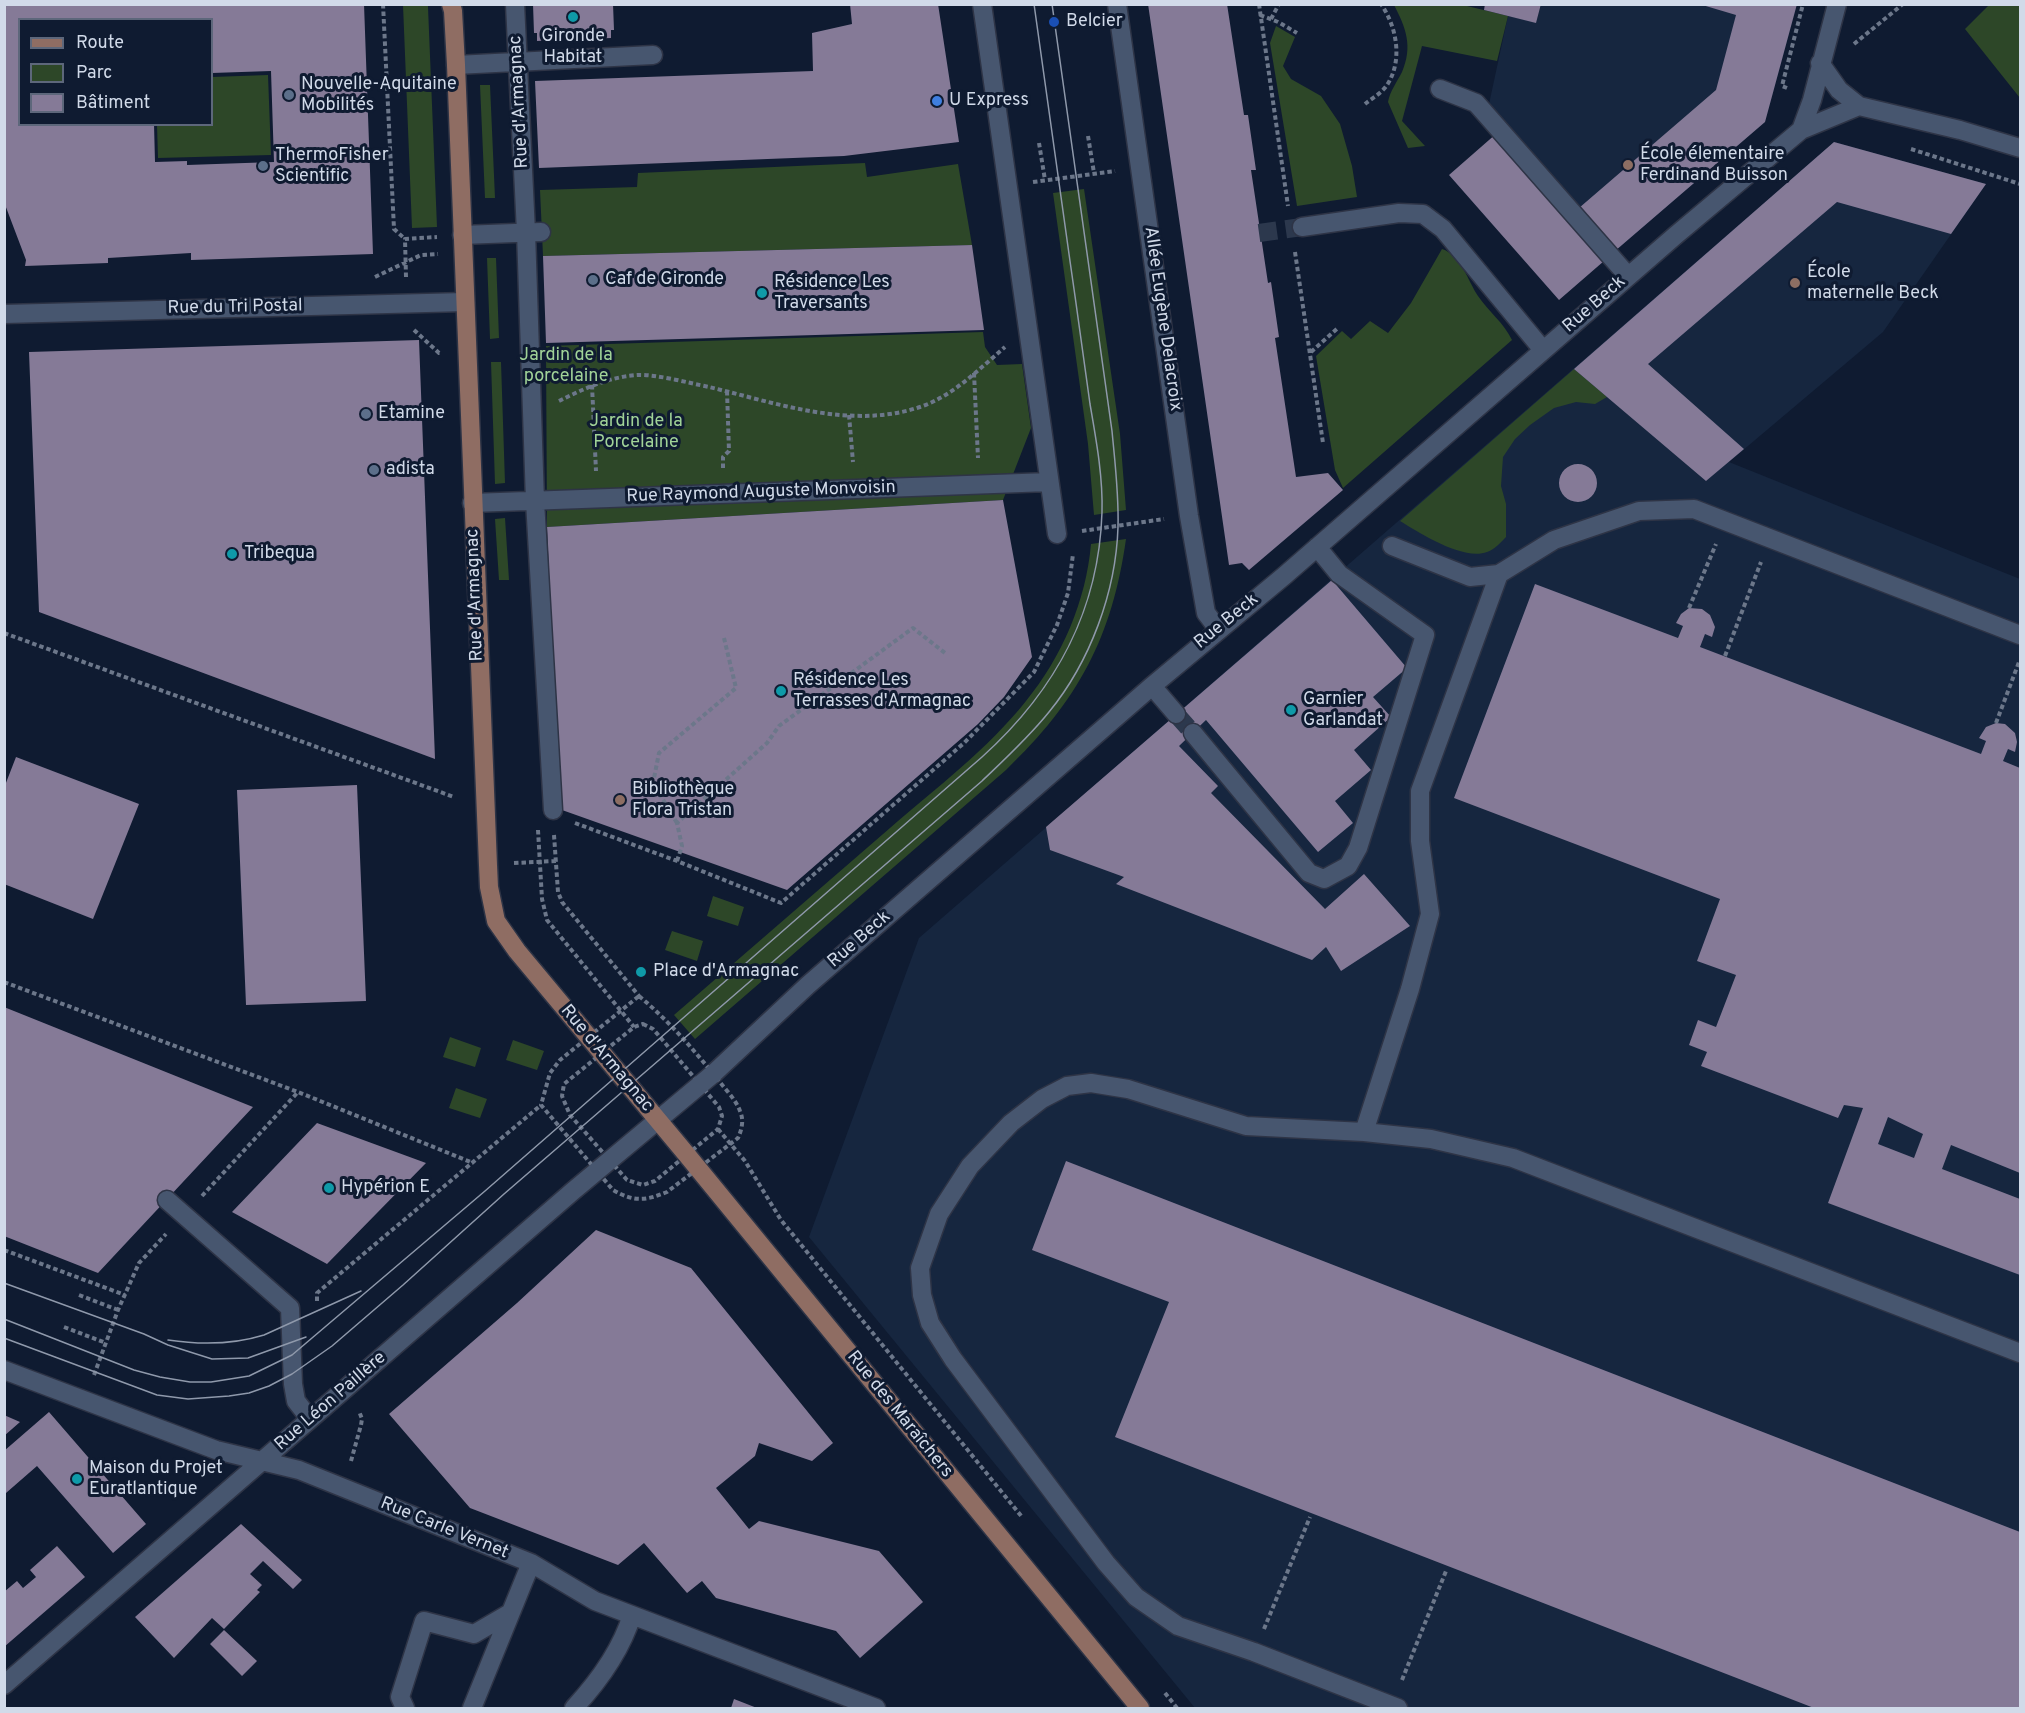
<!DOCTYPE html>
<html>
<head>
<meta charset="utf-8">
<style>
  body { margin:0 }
  #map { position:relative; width:2025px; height:1713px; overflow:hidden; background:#0f1b31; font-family:Overpass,sans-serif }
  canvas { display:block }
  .frame { position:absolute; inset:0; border:6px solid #d1dae9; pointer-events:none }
  .legend { position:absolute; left:18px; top:18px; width:195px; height:108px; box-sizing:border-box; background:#0f1b31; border:2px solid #5d677b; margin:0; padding:8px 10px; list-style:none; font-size:18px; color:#d1dae9 }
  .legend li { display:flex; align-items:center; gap:12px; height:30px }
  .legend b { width:30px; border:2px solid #5d677b }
</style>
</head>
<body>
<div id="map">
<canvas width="2025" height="1713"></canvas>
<div class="frame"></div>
<ul class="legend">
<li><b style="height:8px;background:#8f6d63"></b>Route</li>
<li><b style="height:16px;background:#2d4728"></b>Parc</li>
<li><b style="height:16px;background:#857a97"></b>Bâtiment</li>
</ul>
</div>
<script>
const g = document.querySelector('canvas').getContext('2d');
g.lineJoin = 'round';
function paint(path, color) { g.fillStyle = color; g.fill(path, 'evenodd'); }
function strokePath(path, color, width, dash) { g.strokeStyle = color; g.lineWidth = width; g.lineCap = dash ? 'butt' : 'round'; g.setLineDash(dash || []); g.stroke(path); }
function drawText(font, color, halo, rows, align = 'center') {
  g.font = font + ' Overpass,sans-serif'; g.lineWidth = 6; g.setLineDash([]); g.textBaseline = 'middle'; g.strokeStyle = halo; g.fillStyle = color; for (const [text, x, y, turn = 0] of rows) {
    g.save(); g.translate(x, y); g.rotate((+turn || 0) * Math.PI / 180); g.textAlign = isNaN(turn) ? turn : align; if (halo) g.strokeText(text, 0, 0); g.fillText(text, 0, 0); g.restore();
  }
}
paint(new Path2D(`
  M1541 5H1797L1765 122 1615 251 1489 104 1508 16 1536 22Z
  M1834 142 1986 184 1883 332 1729 462 2020 579V1708H1195L809 1237 919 938Z`), '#16263f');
paint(new Path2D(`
  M403 5H428V7L437 227 412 228Z
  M1394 5H1463L1508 16 1497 61 1422 46 1402 121 1425 146 1408 148 1388 102C1390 91 1397 82 1402 72 1413 46 1406 28 1394 5Z
  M1989 5H2020V98L1965 29Z
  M1276 26 1295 37 1283 66 1291 79 1321 96 1340 124 1352 166 1357 197 1297 206 1270 43Z
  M268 75 271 155 158 158 157 125 212 124V77Z
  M480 85H490L495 198H485Z
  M865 163 867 177 958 164 972 245 543 256 540 190 637 187 638 173Z
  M1084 189 1120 434 1126 510 1094 515 1088 444 1053 193Z
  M1442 249C1461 255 1468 281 1478 296 1489 312 1504 323 1512 340L1343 488 1335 470 1316 356 1342 331 1351 339 1370 321 1388 333 1411 303Z
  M487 258H496L499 338 490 339Z
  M983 332 985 347 997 365 1022 364 1031 428 1003 500 547 527 546 346Z
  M491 362H501L505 483 495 484Z
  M1574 369 1607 397 1595 404 1576 402 1554 408 1530 425 1515 439 1503 457 1501 486 1506 504V537C1501 542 1494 550 1487 552 1463 561 1420 533 1400 521Z
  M505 518 509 580H499L495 519Z
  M1126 539C1112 638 1078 701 1006 770L695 1039 674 1015C746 953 818 890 890 828 936 788 988 749 1026 701 1062 657 1086 601 1091 544Z
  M713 896 744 907 738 926 707 916Z
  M672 931 703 941 697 961 665 950Z
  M450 1037 481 1048 475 1067 443 1057Z
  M513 1040 544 1051 537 1070 506 1060Z
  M456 1088 487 1099 480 1118 449 1108Z`), '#2d4728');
paint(new Path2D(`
  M4 4H364L373 254 191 260V253L108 258V263L25 266 26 260 4 202ZM20 20H212V73L271 71 274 162 187 165V161L155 162 154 124H20Z
  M533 4H613L614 30H611V38L537 41V33H534Z
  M850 4H938L959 142 844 156 539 168 535 81 813 71 812 33 852 24Z
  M1148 4H1227L1244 115H1248L1256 170H1251L1268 283 1271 282 1279 337 1275 338 1296 477 1328 473 1343 490 1249 570 1242 563 1229 565Z
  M1485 4H1541L1536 23 1484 10Z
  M1699 4H1797L1765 122 1615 251 1579 208 1716 90 1736 15Z
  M1497 133 1604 261 1559 300 1449 175Z
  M1834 142 1986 184 1951 234 1837 202 1648 364 1744 449 1706 481 1574 369Z
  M972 245 984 330 546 343 543 256Z
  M419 340 435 759 39 612 29 352Z
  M1559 483a19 19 0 1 1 38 0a19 19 0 1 1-38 0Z
  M1003 500 1032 657 1004 697 978 724 787 890 562 810 555 716 547 527Z
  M1332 580 1407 668 1373 697 1391 717 1354 750 1371 770 1335 801 1353 823 1318 852 1206 720 1179 746 1218 786 1211 793 1325 909 1364 874 1410 926 1341 971 1326 947 1312 960 1116 884 1124 877 1050 850 1046 827Z
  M1535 584 1678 638 1683 626 1676 623 1681 614 1689 608 1702 609 1710 615 1715 627 1712 637 1705 634 1700 647 1981 754 1986 741 1979 738 1986 727 1996 723 2005 724 2015 733 2017 742 2015 752 2008 749 2003 761 2020 768V1173L1951 1145 1942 1169 2020 1199V1275L1828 1203 1863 1108 1844 1105 1838 1118 1701 1066 1707 1052 1689 1045 1698 1020 1716 1027 1736 975 1697 961 1720 899 1454 798ZM1888 1117 1923 1134 1914 1158 1878 1144Z
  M16 757 139 804 93 919 4 884V788Z
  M357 785 366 1001 246 1005 237 790Z
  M4 1007 253 1107 98 1273 4 1236Z
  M317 1123 426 1163 327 1264 232 1212Z
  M1066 1161 2020 1532V1708H1814L1115 1437 1169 1302 1032 1250Z
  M596 1230 691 1268 833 1443 812 1461 759 1443 755 1456 716 1488 749 1529 759 1521 879 1551 923 1602 860 1658 836 1631 716 1598 702 1581 687 1593 644 1543 618 1565 470 1508 389 1414 517 1303Z
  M49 1412 146 1524 113 1553 37 1466 6 1493 4 1492V1451Z
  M4 1415 20 1422 4 1436Z
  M241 1524 302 1580 293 1589 263 1561 250 1574 262 1585 257 1590 260 1592 224 1629 212 1618 174 1658 135 1617Z
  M57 1546 85 1577 4 1647V1592L17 1581 23 1588 36 1577 30 1570Z
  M224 1630 257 1661 242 1676 210 1644Z
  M734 1699 757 1708H731Z`), '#857a97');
strokePath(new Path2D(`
  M1259 233 1302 227
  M1176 714 1193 733`), '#2c384d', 18, [18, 9]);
const minor = new Path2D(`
  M515 4 526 232 535 501 553 810
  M982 4 1057 534
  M1117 4 1189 516 1206 613 1218 629
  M1820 63 1839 90 1859 106 1960 130 2020 148
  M456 65 653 55
  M1440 89 1476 103 1628 276
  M1801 130 1812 100 1837 4
  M1302 227 1399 213 1423 214 1443 229 1543 350
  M462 235 541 232
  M4 314 465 302
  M472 503 1049 482
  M1392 546 1470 577 1499 574 1554 540 1639 511 1694 509 2020 635
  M1152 686 1176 714
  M1193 733 1309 873 1324 879 1348 866 1358 848 1425 635 1339 574 1317 547
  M1364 1132 1410 989 1430 914 1420 841V791L1499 574
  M167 1200 290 1308 293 1384 296 1401 310 1419
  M4 1370 216 1450 299 1470 531 1563 595 1601 876 1708
  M4 1685 573 1191 713 1074 808 985 1152 686 1284 576 1676 235 1801 130 1859 106
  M405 1708 400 1697 424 1621 474 1634 510 1613
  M472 1708 531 1563
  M574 1708C599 1681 621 1651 632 1615
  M1398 1708 1254 1652 1178 1626 1136 1597 1106 1563 953 1359 930 1323 922 1295 920 1268 939 1214 970 1166 1011 1123 1042 1099 1067 1086 1091 1083 1128 1089 1246 1126 1364 1132 1431 1139 1513 1158 2020 1353`);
const major = new Path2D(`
  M451 4 453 11 456 65 488 865 489 887 496 921 517 951 687 1155 1140 1708`);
strokePath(minor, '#2e3446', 21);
strokePath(major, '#2e3446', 21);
strokePath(new Path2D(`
  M383 4 394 229 405 239
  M1259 4 1288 206
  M1260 15 1278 22 1297 33
  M1271 19 1279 4
  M1854 44 1903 4
  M1787 88 1782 86 1803 4
  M1365 104C1372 98 1382 93 1387 85 1403 61 1397 27 1381 4
  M1088 136 1094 173
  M1039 143 1045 180
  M1911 149 2020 184
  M1033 182 1115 171
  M1295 252 1323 443
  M375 277 421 255 438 254
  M406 277 405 239 437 237
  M414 330 439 353H442
  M1311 352 1339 327
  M974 373 978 458
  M592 385 596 471
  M559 401C583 389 609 377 637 375 656 374 689 383 709 387 776 403 851 430 920 407 953 396 979 369 1005 347
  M849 415 853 462
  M723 468V457L729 451 727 391
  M1082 531 1164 519
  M1689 608 1716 544
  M4 633 454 797
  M1725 656 1761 562
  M1996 723 2019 662
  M575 823 677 861 781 903 964 743 1034 672 1057 625 1068 593 1073 554
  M677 823 653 783 659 753 736 688 724 638
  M538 830 542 899 547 920 634 1027
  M554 835 558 892 562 902 639 996
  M677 861 682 846 677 823 767 743 779 726 913 628 945 653
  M514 863 556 861
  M4 982 298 1092
  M639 996C669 1021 694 1050 719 1081 726 1090 736 1100 740 1111 744 1120 742 1129 738 1138L667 1192C645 1201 634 1202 613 1190L541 1105 550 1073 560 1060Z
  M643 1024 653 1029 660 1037 719 1107 722 1116 718 1129 655 1181 643 1185 627 1180 570 1115 562 1096 564 1084 634 1027Z
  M718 1129 745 1161 781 1220 1022 1517
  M202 1196 298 1092 473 1163
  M4 1250 125 1295
  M79 1295 118 1310
  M317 1301V1293L541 1105
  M64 1327 106 1343
  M94 1375 118 1310 139 1263 166 1234
  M351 1461 361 1425 362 1419 359 1411
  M1264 1629 1310 1517
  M1402 1680 1446 1571
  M1165 1693 1177 1708`), '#6c778a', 4, [4.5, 3]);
strokePath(minor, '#47566f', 18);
strokePath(major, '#8f6d63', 18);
strokePath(new Path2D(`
  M4 1283 144 1334 168 1345 212 1359 248 1358 306 1337
  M4 1319 134 1370 160 1377 190 1382H211L249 1376 292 1355 485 1191 982 757C1055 691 1099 612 1102 512 1103 476 1096 439 1090 404 1085 368 1080 332 1075 296 1061 199 1048 102 1034 4
  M4 1338 157 1395 188 1399 229 1396 249 1393 269 1386 292 1374 332 1346 403 1285 504 1194 982 781C1005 759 1029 737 1049 712 1090 662 1116 592 1118 527 1119 495 1115 463 1112 431L1052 4
  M168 1340C201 1345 232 1345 264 1335L361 1291`), '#8f99ab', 1.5);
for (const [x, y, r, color] of [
  [573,17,6,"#0f9aa8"],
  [1054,22,6,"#1a4fb4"],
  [289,95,6,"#5c6f8a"],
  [937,101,6,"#3f7fe0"],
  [1628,165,6,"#8d6e63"],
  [263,166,6,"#5c6f8a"],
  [593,280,6,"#5c6f8a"],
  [1795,283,6,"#8d6e63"],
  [762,293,6,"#0f9aa8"],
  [366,414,6,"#5c6f8a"],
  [374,470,6,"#5c6f8a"],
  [232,554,6,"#0f9aa8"],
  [781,691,6,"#0f9aa8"],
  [1291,710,6,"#0f9aa8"],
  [620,800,6,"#8d6e63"],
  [641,972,6,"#0f9aa8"],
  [329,1188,6,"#0f9aa8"],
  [77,1479,6,"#0f9aa8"]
]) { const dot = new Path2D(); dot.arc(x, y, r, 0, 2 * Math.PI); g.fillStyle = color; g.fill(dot); strokePath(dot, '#0f1b31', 2); }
drawText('18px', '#d1dae9', '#0f1b31', [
  ["Belcier",1066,22],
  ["Gironde",573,37,"center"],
  ["Habitat",573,58,"center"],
  ["Nouvelle-Aquitaine",301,85],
  ["Mobilités",301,106],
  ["U Express",949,101],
  ["École élementaire",1640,155],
  ["Ferdinand Buisson",1640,176],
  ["ThermoFisher",275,156],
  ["Scientific",275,177],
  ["École",1807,273],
  ["maternelle Beck",1807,294],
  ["Caf de Gironde",605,280],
  ["Résidence Les",774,283],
  ["Traversants",774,304],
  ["Etamine",378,414],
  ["adista",386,470],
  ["Tribequa",244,554],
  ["Résidence Les",793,681],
  ["Terrasses d'Armagnac",793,702],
  ["Garnier",1303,700],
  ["Garlandat",1303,721],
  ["Bibliothèque",632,790],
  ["Flora Tristan",632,811],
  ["Place d'Armagnac",653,972],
  ["Hypérion E",341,1188],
  ["Maison du Projet",89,1469],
  ["Euratlantique",89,1490]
], 'left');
drawText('18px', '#d1dae9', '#0f1b31', [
  ["Rue d'Armagnac",520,102,-93],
  ["Rue Beck",1595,305,-41],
  ["Rue du Tri Postal",235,308,-1],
  ["Allée Eugène Delacroix",1162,319,82],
  ["Rue Raymond Auguste Monvoisin",761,493,-2],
  ["Rue d'Armagnac",476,595,-92],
  ["Rue Beck",1227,622,-39],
  ["Rue Beck",860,940,-41],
  ["Rue d'Armagnac",606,1059,50],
  ["Rue Léon Paillère",331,1402,-41],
  ["Rue des Maraîchers",899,1415,51],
  ["Rue Carle Vernet",444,1529,22]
]);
drawText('18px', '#a1d398', '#0f1b31', [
  ["Jardin de la",566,356],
  ["porcelaine",566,377],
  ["Jardin de la",636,422],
  ["Porcelaine",636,443]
]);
</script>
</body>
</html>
